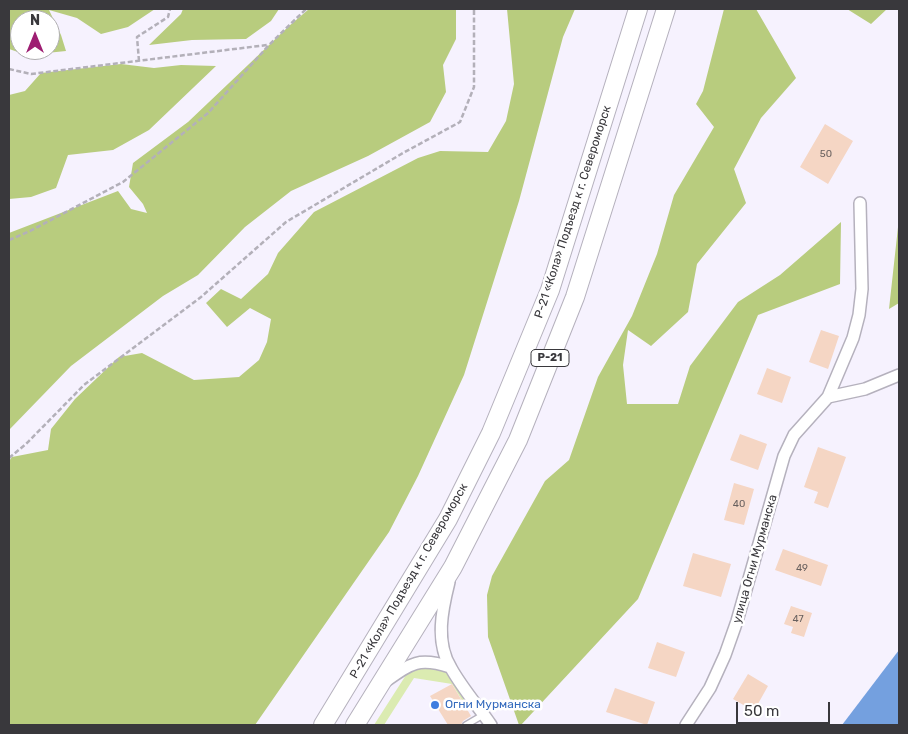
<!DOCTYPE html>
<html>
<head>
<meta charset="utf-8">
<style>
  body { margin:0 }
  #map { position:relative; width:908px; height:734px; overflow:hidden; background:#f6f2fe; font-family:Rubik,sans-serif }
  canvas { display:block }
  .frame { position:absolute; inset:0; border:10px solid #39383c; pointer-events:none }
  .north { position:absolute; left:10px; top:10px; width:50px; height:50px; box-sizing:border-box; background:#fff; border:1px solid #b0afb1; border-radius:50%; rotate:0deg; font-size:14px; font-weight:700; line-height:20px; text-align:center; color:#39383c }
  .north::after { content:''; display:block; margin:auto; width:18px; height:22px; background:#9e1e72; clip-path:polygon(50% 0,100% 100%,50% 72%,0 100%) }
  .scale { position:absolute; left:736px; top:702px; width:94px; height:22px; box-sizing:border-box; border:2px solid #39383c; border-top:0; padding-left:6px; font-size:15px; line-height:18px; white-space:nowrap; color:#39383c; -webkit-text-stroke:4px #fff; paint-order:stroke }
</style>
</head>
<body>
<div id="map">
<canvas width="908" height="734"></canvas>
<div class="frame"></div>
<div class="north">N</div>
<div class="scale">50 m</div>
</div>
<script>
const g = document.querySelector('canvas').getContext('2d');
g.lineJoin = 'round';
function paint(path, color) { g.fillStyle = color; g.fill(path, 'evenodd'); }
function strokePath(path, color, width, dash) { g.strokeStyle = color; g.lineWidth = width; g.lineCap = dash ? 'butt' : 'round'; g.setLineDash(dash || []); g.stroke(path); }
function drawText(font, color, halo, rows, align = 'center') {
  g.font = font + ' Rubik,sans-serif'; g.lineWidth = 5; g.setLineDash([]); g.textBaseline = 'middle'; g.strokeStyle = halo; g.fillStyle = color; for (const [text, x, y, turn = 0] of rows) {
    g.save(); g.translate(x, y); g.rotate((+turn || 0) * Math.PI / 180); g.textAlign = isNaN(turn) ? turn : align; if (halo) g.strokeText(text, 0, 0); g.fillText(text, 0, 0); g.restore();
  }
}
paint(new Path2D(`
  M432 665C455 673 460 688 473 707L468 710 452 684 414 678 384 725H374L406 675 416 668Z`), '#dbebb1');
paint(new Path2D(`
  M9 9H155L128 27 101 34 77 18 49 10 61 35 66 51 27 55 9 49ZM20 20H50V50H20Z
  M183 9H279L271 21 246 39 192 40 149 45 181 14Z
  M309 9H456V39L443 65 446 92 430 122 368 156 291 191 245 227 198 275 163 296 71 366 9 430V233L118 191 131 209 147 213 143 204 129 187 133 163 188 122 289 26Z
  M507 9H575L563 37 519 201 464 375 418 476 389 532 255 725H9V461L12 457 48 450 51 429 75 399 119 357 142 353 194 380 239 377 259 360 267 342 271 319 250 308 227 327 206 303 221 289 241 299 268 274 278 253 314 212 418 158 440 151 488 152 506 121 514 84Z
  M724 9H756L796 78 761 118 734 169 746 203 697 264 688 312 651 346 628 330 623 365 627 404H678L690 366 738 302 780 275 841 222 840 284 758 315 638 599 521 725H519L488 637 487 595 492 576 545 481 569 460 598 377 632 316 657 254 674 195 714 127 696 104 703 91Z
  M847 9H887L871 24Z
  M121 64 154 68 181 65 216 66 149 130 113 150 68 155 56 188 31 197 9 199V95L25 91 41 73Z
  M899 218V303L889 309Z`), '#b8cc7e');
paint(new Path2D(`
  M899 650V725H842Z`), '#74a0df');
paint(new Path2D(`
  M825 124 853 141 828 184 800 167Z
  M821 330 839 336 828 369 809 362Z
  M767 368 791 377 782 403 757 394Z
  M740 434 767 444 758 470 730 460Z
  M818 447 846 457 828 508 814 503 818 492 804 487Z
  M734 483 754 489 744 525 724 520Z
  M783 549 828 565 821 586 775 570Z
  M693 553 731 564 721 597 683 586Z
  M791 606 812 613 804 637 791 633 793 627 784 624Z
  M657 642 685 652 676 677 648 668Z
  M748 674 768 686 754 711 733 699Z
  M452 684 471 716 463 721 461 725H448L430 696Z
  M615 688 655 702 647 725 606 712Z`), '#f5d6c4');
const service = new Path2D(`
  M466 725 483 715`);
const minor = new Path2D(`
  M828 397 865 389 899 375
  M449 582C442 610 435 642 451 668 462 688 478 706 491 725
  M386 681C411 663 419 657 450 667
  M686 725 710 688 725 655 737 621 784 456 794 435 828 397 853 338 859 315 862 289 860 203`);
const primary = new Path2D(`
  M323 725 448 519 491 433 550 290 638 9
  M355 725 453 567 518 440 575 297 666 9`);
strokePath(service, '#b5b1bd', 8);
strokePath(minor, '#b5b1bd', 14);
strokePath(primary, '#b5b1bd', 20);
strokePath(new Path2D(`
  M139 61 137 37 168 17 170 9
  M9 69 31 74 267 45
  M9 240 30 231 123 182 208 113 269 45 306 9
  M9 458 26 444 84 385 201 297 286 222 403 153 460 122 474 87V9`), '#b3b0b9', 2.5, [5, 2.5]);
strokePath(service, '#fff', 5.5);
strokePath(minor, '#fff', 11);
strokePath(primary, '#fff', 18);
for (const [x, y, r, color] of [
  [435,705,5,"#3f7fe0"]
]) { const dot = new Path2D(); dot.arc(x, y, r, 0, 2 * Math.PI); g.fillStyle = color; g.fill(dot); strokePath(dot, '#fff', 2); }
drawText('10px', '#68605e', null, [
  ["50",826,154],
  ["40",739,504],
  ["49",802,568],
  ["47",798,619]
]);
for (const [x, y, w] of [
  [550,358,38]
]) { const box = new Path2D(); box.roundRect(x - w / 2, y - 8.5, w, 17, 4); g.fillStyle = '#fff'; g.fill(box); strokePath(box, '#39383c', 1); }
drawText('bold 11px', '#39383c', null, [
  ["Р-21",550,358]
]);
drawText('12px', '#39383c', '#fff', [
  ["Р-21 «Кола» Подъезд к г. Североморск",573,212,-72],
  ["улица Огни Мурманска",755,559,-74],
  ["Р-21 «Кола» Подъезд к г. Североморск",409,581,-60]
]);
drawText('12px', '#366cbe', '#fff', [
  ["Огни Мурманска",445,705]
], 'left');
</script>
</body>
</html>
